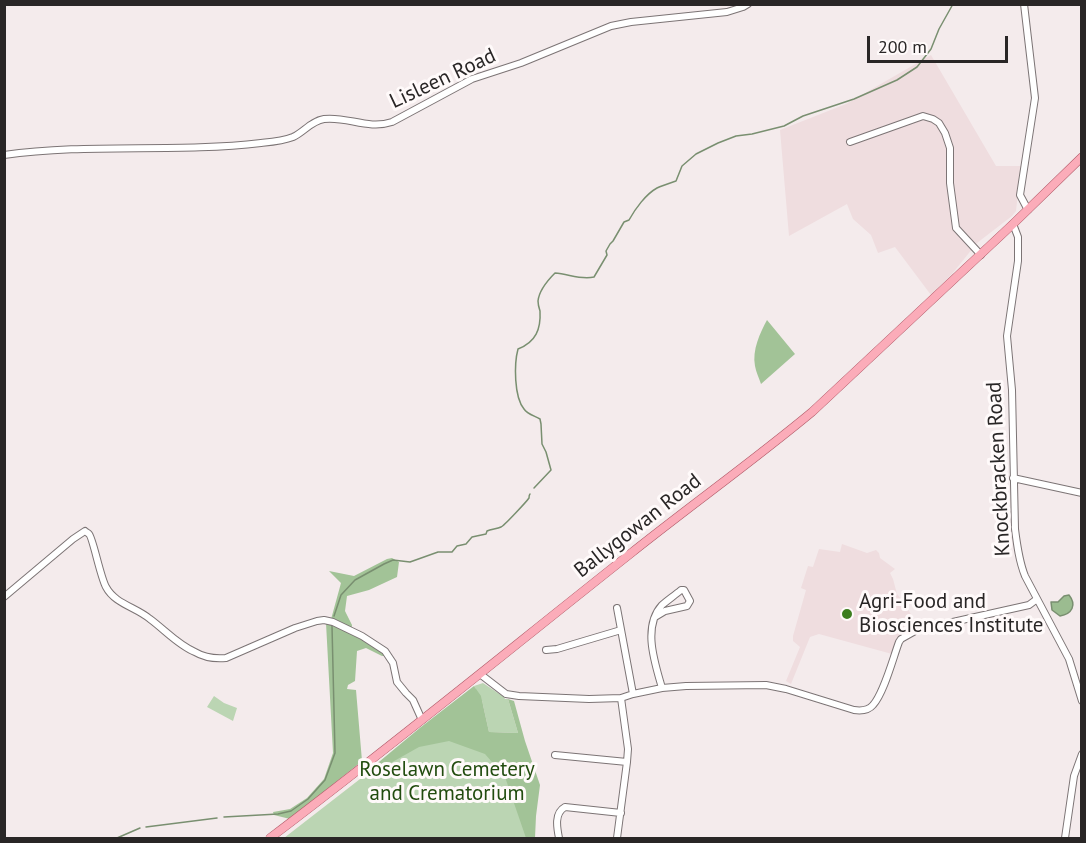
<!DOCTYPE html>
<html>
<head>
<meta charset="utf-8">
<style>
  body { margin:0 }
  #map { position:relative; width:1086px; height:843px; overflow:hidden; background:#f4ebec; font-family:"PT Sans",sans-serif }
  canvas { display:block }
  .frame { position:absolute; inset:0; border:6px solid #292626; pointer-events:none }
  .scale { position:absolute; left:867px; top:36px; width:141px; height:27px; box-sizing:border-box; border:3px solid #292626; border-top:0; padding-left:8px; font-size:18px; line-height:21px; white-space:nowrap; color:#292626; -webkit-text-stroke:4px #fffafa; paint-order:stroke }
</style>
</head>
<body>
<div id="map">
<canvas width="1086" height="843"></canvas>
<div class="frame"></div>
<div class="scale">200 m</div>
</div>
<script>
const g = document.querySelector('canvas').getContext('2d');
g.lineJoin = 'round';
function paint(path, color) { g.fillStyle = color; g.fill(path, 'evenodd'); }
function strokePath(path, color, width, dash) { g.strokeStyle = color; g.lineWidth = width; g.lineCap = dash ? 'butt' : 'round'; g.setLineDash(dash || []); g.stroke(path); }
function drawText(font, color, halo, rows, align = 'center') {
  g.font = font + ' "PT Sans",sans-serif'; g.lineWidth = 6; g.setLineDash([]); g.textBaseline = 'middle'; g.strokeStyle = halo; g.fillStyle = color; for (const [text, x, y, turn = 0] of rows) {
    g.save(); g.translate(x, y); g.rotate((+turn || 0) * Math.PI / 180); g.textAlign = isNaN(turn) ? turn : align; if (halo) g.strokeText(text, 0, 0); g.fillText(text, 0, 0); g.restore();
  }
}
paint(new Path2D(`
  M931 55 996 166H1021L1016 211 1012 216 977 243 952 274 931 295 895 247 878 253 871 235 853 219 847 204 789 236 780 130 846 104Z
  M842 544 867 553 876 550 879 553 880 558 895 569 890 573 893 579 897 594 906 605 915 622H918V627L897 638 892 654 819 634 810 637 791 684 786 681 800 647 793 641V636L806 590 801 588 808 566 813 567 819 549 840 552Z`), '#efdddf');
paint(new Path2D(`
  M483 683 504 697 505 699H508L518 733 489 732 481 696 487 731 531 838H284L476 689 474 686Z
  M214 696 224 703 237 708 233 721 207 707Z`), '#bbd5b3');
paint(new Path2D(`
  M767 320 795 354 761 384C759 378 756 372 755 366 752 350 760 333 767 320Z
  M392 558 399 562 397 577 369 590 347 596 345 611 352 625 351 633 381 651 385 656H382L366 648 357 651 355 681 348 685 347 689 356 690 362 761 290 819 274 815 273 812 290 809 307 798 324 779 333 753 326 623H330L341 583 329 571 354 576 387 559Z
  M474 686 481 696 489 732 518 733 508 699 514 701 525 741 540 785 536 816 535 838H526L505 777 485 754 449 741 419 747 380 769 368 771 421 727Z`), '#a2c397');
const water = new Path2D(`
  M1069 595C1077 605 1072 614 1060 616L1052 610 1051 602H1058L1064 596Z`);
paint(water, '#9bbc90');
strokePath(water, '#798f70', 1.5);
strokePath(new Path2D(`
  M534 488 551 470 546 452 542 444 541 424 540 419C535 416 527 414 524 409 514 397 514 364 518 349 536 342 541 329 540 311 539 308 538 305 538 301 539 291 548 280 555 273 569 274 580 280 594 277L607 255 606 251 610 244 613 241 624 222 629 220C635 209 646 194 657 188 663 185 670 183 676 181L682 166 696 154 718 143 736 136 752 134 784 126 803 116 854 99 897 80 917 67 931 49 939 29 953 4
  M334 616 341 595 355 580 384 564 393 560 410 562 438 552H452L457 546 466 544 472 537 486 534 487 531C491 529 497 529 501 527 504 526 527 501 529 498 529 497 529 495 530 494
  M224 817 278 814 291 811 308 799 325 780 335 753 332 626
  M146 827 217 818
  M117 838 140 828`), '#798f70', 1.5);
const minor = new Path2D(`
  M1024 4 1035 98 1020 195 1028 210
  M850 142 923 116 933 119 939 123 945 133 950 148V183L956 228 981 255
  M4 155C89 143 176 153 261 143 271 142 283 141 293 137 304 132 311 121 324 119 347 116 368 130 392 122L472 79 521 63 611 26 631 22 727 12 743 7 748 4
  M1013 224 1018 237V261L1007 336 1012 390 1015 529C1017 545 1019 561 1025 576L1069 659 1082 701
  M1013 478 1082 493
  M4 597 73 539 85 531C86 532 88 533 89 534 93 538 100 576 106 587 115 604 136 607 150 619 165 630 178 645 195 652 205 658 214 659 226 658L295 628 317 621 324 620 333 622 362 636 385 651 393 663 397 682 406 693 413 700 422 720
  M617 608 633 694
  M655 617 665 611 687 606 690 601 684 590H681C675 595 668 600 662 605 642 627 655 663 662 688
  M546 650 557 649 621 630
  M480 674 506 694 519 696 589 699 621 698 633 694 662 688 686 686 766 685 786 689 854 710C861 711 868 711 873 705 884 693 893 658 899 642L901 639 917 630 1029 605 1037 599
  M555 755 627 762
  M559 838C557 828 554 813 565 807L621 813
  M617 838 627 762 628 749 621 698
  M1065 838 1074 776 1082 754`);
const major = new Path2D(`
  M270 838C392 746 510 649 630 554 690 506 753 461 812 412L1013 224 1082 157`);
strokePath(minor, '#7c7475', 8);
strokePath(major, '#b05967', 9);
strokePath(minor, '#fff', 6);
strokePath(major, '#fbacb9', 8);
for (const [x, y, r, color] of [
  [847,614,6,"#3d7e1f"]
]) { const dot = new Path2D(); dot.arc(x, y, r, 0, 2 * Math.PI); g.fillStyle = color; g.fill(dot); strokePath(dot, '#fffafa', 2); }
drawText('21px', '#292626', '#fffafa', [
  ["Lisleen Road",443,79,-25],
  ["Knockbracken Road",999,469,-93],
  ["Ballygowan Road",638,526,-38]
]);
drawText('21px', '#292626', '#fffafa', [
  ["Agri-Food and",859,602],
  ["Biosciences Institute",859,626]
], 'left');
drawText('21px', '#224c0f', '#fffafa', [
  ["Roselawn Cemetery",447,770],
  ["and Crematorium",447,794]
]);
</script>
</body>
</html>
